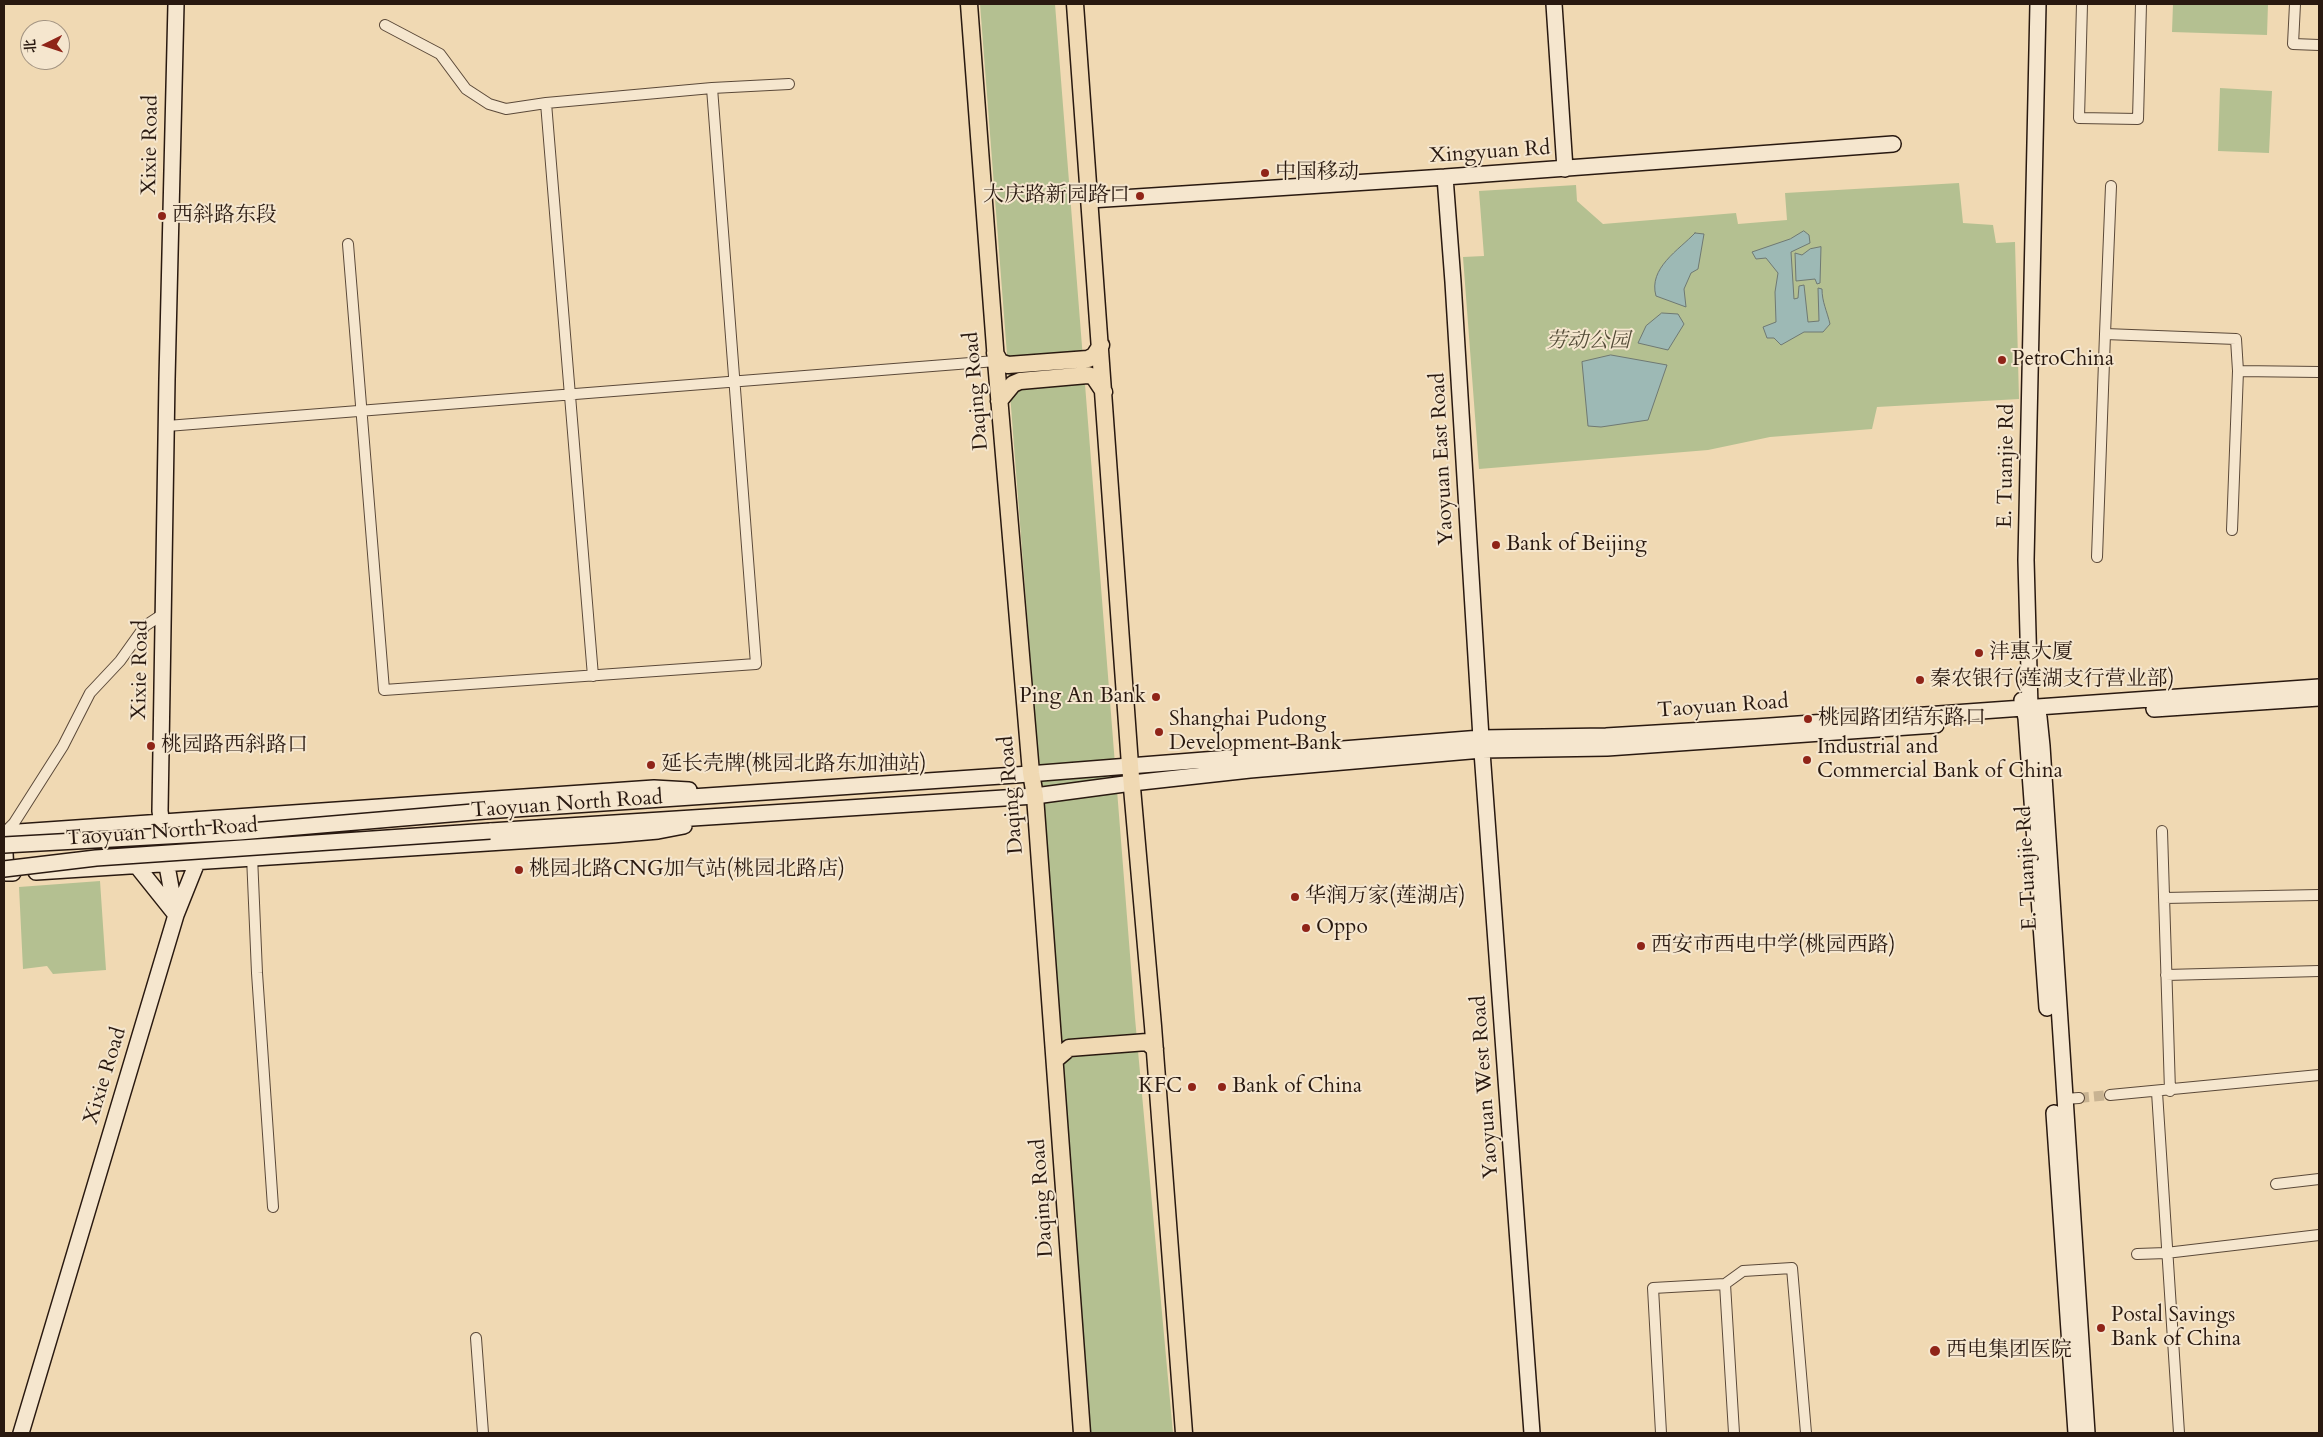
<!DOCTYPE html>
<html>
<head>
<meta charset="utf-8">
<style>
  body { margin:0 }
  #map { position:relative; width:2323px; height:1437px; overflow:hidden; background:#f0d9b3; font-family:Cardo,"Noto Serif SC",serif }
  canvas { display:block }
  .frame { position:absolute; inset:0; border:5px solid #291910; pointer-events:none }
  .north { position:absolute; left:20px; top:20px; width:50px; height:50px; box-sizing:border-box; background:#f5e6ce; border:1px solid #a39482; border-radius:50%; rotate:266deg; font-size:14px; font-weight:700; line-height:20px; text-align:center; color:#291910 }
  .north::after { content:''; display:block; margin:auto; width:18px; height:22px; background:#8f2418; clip-path:polygon(50% 0,100% 100%,50% 72%,0 100%) }
</style>
</head>
<body>
<div id="map">
<canvas width="2323" height="1437"></canvas>
<div class="frame"></div>
<div class="north">北</div>
</div>
<script>
const g = document.querySelector('canvas').getContext('2d');
g.lineJoin = 'round';
function paint(path, color) { g.fillStyle = color; g.fill(path, 'evenodd'); }
function strokePath(path, color, width, dash) { g.strokeStyle = color; g.lineWidth = width; g.lineCap = dash ? 'butt' : 'round'; g.setLineDash(dash || []); g.stroke(path); }
function drawText(font, color, halo, rows, align = 'center') {
  g.font = font + ' Cardo,"Noto Serif SC",serif'; g.lineWidth = 4; g.setLineDash([]); g.textBaseline = 'middle'; g.strokeStyle = halo; g.fillStyle = color; for (const [text, x, y, turn = 0] of rows) {
    g.save(); g.translate(x, y); g.rotate((+turn || 0) * Math.PI / 180); g.textAlign = isNaN(turn) ? turn : align; if (halo) g.strokeText(text, 0, 0); g.fillText(text, 0, 0); g.restore();
  }
}
paint(new Path2D(`
  M980 4H1055L1135 1018 1173 1433H1090Z
  M2173 4H2268L2267 35 2172 32Z
  M2220 88 2272 91 2269 153 2218 151Z
  M1959 183 1963 223 1993 225 1996 243 2015 242 2019 399 1877 407 1872 429 1770 437 1708 450 1479 469 1463 257 1484 256 1479 191 1576 185 1577 201 1603 224 1736 213 1738 224 1787 220 1785 193Z
  M100 881 106 970 53 974 47 966 23 969 19 887Z`), '#b4c091');
const water = new Path2D(`
  M1804 231 1809 235 1810 243 1791 252 1794 299 1798 298 1799 286 1804 285 1808 322 1819 321 1818 288 1822 289C1822 302 1827 311 1830 324L1823 332H1804L1781 345 1774 338H1767L1763 327 1776 322 1775 292 1778 273 1766 258 1756 259 1752 252 1790 239Z
  M1695 233 1704 234 1698 269 1691 273 1684 289 1686 307 1656 296C1648 268 1679 250 1695 233Z
  M1821 247 1820 283 1817 284 1815 279 1796 281 1795 253 1802 255 1810 249Z
  M1662 313 1678 314 1684 324 1668 350 1638 343 1646 326Z
  M1611 355 1667 365 1648 420 1601 427 1588 426 1582 362Z`);
paint(water, '#9db9b5');
strokePath(water, '#6f7973', 1);
strokePath(new Path2D(`
  M2079 1098 2110 1095`), '#c8b392', 10, [10, 5]);
const street = new Path2D(`
  M2082 4 2079 118 2138 119 2141 4
  M2295 4 2293 44 2319 45
  M385 25 440 54 466 89 489 104 506 109 546 103 712 88 789 84
  M546 103 593 676
  M348 244 384 690 756 664 712 88
  M2105 334 2111 186
  M167 426 996 361
  M2232 530 2238 371
  M2097 557 2105 334 2236 339 2238 371 2319 372
  M2162 831 2170 1091
  M4 833 14 823 63 746 90 693 120 661 145 626 163 614
  M252 856 257 973 273 1207
  M2164 898 2319 895
  M2166 975 2319 971
  M2157 1092 2179 1433
  M2110 1095 2319 1075
  M2064 1099 2079 1098
  M2276 1184 2319 1179
  M2137 1254 2166 1253 2319 1235
  M1725 1284 1734 1433
  M476 1338 483 1433
  M1661 1433 1653 1288 1725 1284 1743 1271 1792 1268 1806 1433`);
const secondary = new Path2D(`
  M1554 4 1565 169
  M2038 4 2026 560 2030 708 2039 717 2042 746 2087 1433
  M1445 177 1453 282 1481 738 1532 1433
  M1090 200 1445 177 1893 144
  M2022 700 2026 718 2047 1008
  M2154 709 2319 698
  M485 811 1016 775 1481 738 1606 736 1756 727 2319 687
  M490 831 1035 796 1132 783 1250 770 1482 750 1607 748 1936 725
  M163 832 160 811 167 379 176 4
  M136 865 176 915 198 860
  M36 872 612 835 658 831 684 826
  M13 873H6L4 833 654 788 689 790
  M2054 1113 2076 1433
  M21 1433 176 915 165 855`);
const primary = new Path2D(`
  M969 4 996 361 1031 773 1035 796 1082 1433
  M1075 4 1130 765 1153 1026 1184 1433
  M995 353 1000 362 1008 365 1088 359 1094 356 1101 345
  M999 401 1013 384 1020 381 1088 375 1094 377 1104 392
  M1055 1060 1069 1048 1147 1042 1155 1049`);
strokePath(street, '#5b4939', 12);
strokePath(secondary, '#291910', 18);
strokePath(primary, '#291910', 19);
strokePath(street, '#f5e6ce', 10);
strokePath(secondary, '#f5e6ce', 15);
strokePath(primary, '#f0d9b3', 16);
const secondaryBridge = new Path2D(`
  M4 845 239 832 485 811
  M4 869 96 858 490 831`);
strokePath(secondaryBridge, '#291910', 18, []);
strokePath(secondaryBridge, '#f5e6ce', 15);
for (const [x, y, r, color] of [
  [1265,173,5,"#8f2418"],
  [1140,196,5,"#8f2418"],
  [162,216,5,"#8f2418"],
  [2002,360,5,"#8f2418"],
  [1496,545,5,"#8f2418"],
  [1979,653,5,"#8f2418"],
  [1920,680,5,"#8f2418"],
  [1156,697,5,"#8f2418"],
  [1808,719,5,"#8f2418"],
  [1159,732,5,"#8f2418"],
  [151,746,5,"#8f2418"],
  [1807,760,5,"#8f2418"],
  [651,765,5,"#8f2418"],
  [519,870,5,"#8f2418"],
  [1295,897,5,"#8f2418"],
  [1306,928,5,"#8f2418"],
  [1641,946,5,"#8f2418"],
  [1192,1087,5,"#8f2418"],
  [1222,1087,5,"#8f2418"],
  [2101,1328,5,"#8f2418"],
  [1935,1351,6,"#8f2418"]
]) { const dot = new Path2D(); dot.arc(x, y, r, 0, 2 * Math.PI); g.fillStyle = color; g.fill(dot); strokePath(dot, '#f5e6ce', 2); }
drawText('21px', '#291910', '#f5e6ce', [
  ["Xixie Road",151,145,-89],
  ["Xingyuan Rd",1490,153,-4],
  ["Daqing Road",977,391,-95],
  ["Yaoyuan East Road",1443,459,-93],
  ["E. Tuanjie Rd",2007,466,-89],
  ["Xixie Road",141,670,-89],
  ["Taoyuan Road",1723,707,-4],
  ["Daqing Road",1012,795,-95],
  ["Taoyuan North Road",567,805,-4],
  ["Taoyuan North Road",162,833,-4],
  ["E. Tuanjie Rd",2028,868,-93],
  ["Xixie Road",106,1076,-73],
  ["Yaoyuan West Road",1486,1087,-94],
  ["Daqing Road",1043,1198,-94]
]);
drawText('21px', '#291910', '#f5e6ce', [
  ["中国移动",1275,173],
  ["大庆路新园路口",1130,196,"right"],
  ["西斜路东段",172,216],
  ["PetroChina",2012,360],
  ["Bank of Beijing",1506,545],
  ["沣惠大厦",1989,653],
  ["秦农银行(莲湖支行营业部)",1930,680],
  ["Ping An Bank",1146,697,"right"],
  ["桃园路团结东路口",1818,719],
  ["Shanghai Pudong",1169,720],
  ["Development Bank",1169,744],
  ["桃园路西斜路口",161,746],
  ["Industrial and",1817,748],
  ["Commercial Bank of China",1817,772],
  ["延长壳牌(桃园北路东加油站)",661,765],
  ["桃园北路CNG加气站(桃园北路店)",529,870],
  ["华润万家(莲湖店)",1305,897],
  ["Oppo",1316,928],
  ["西安市西电中学(桃园西路)",1651,946],
  ["KFC",1182,1087,"right"],
  ["Bank of China",1232,1087],
  ["Postal Savings",2111,1316],
  ["Bank of China",2111,1340],
  ["西电集团医院",1946,1351]
], 'left');
drawText('italic 21px', '#534b37', '#f5e6ce', [
  ["劳动公园",1588,342]
]);
</script>
</body>
</html>
